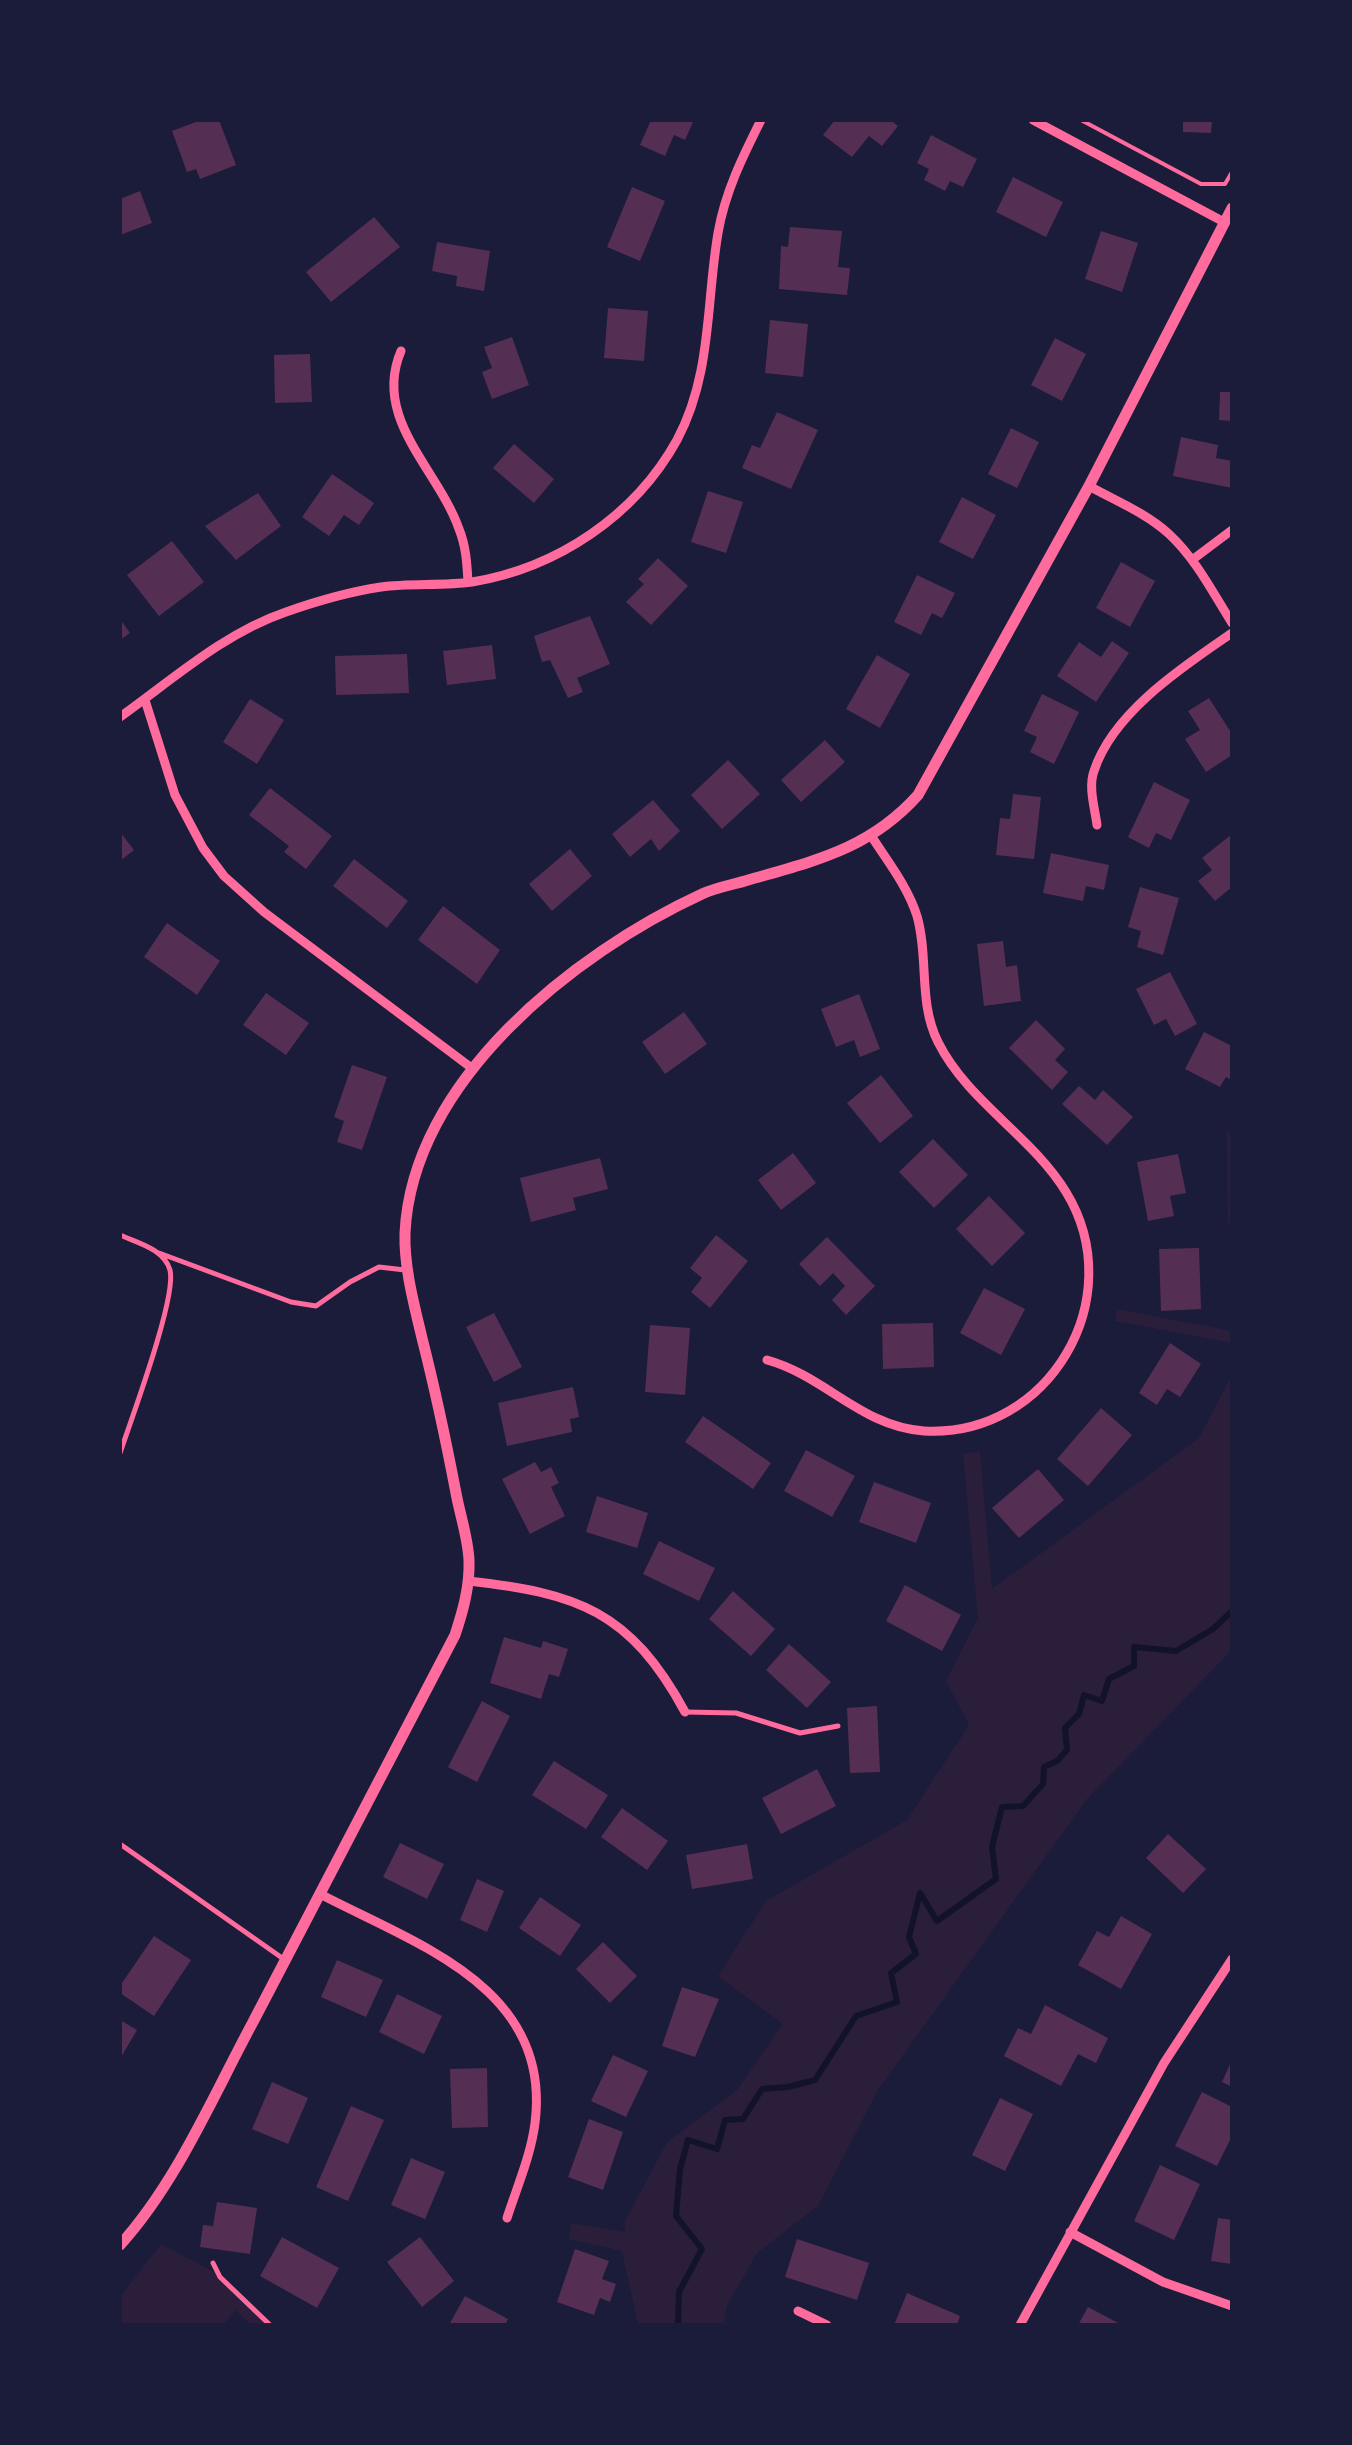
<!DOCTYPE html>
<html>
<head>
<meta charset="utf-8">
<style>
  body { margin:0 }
  #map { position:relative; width:1352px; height:2445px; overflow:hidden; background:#1b1b3a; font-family:"Roboto Condensed",sans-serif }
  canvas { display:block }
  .frame { position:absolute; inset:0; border:122px solid #1b1b3a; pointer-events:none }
</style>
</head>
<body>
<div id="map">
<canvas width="1352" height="2445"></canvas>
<div class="frame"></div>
</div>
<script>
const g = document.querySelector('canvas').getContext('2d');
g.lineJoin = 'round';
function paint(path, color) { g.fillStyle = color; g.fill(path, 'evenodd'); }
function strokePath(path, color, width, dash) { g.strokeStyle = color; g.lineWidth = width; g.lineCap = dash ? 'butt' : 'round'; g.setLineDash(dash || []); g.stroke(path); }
paint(new Path2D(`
  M1227 1130 1232 1135V1243L1228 1219Z
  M1117 1309 1232 1331V1343L1115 1321Z
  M1232 1375V1650L1087 1799 878 2090 818 2206 757 2253 727 2306 723 2325H638L622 2251 569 2239 571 2223 625 2232V2221L667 2142 737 2090 783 2024 718 1976 766 1901 907 1820 969 1725 946 1681 978 1618 963 1454 980 1451 992 1589 1199 1438Z
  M161 2244 218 2274 270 2325H251L235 2310 224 2325H120V2297Z`), '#2a1e3b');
strokePath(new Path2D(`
  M678 2325 679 2292 702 2249 676 2216 680 2169 688 2140 717 2149 725 2120 743 2119 762 2089 788 2087 815 2080 856 2016 897 2002 891 1973 916 1954 909 1937 920 1893 937 1921 996 1879 992 1847 1002 1807 1023 1806 1043 1784 1044 1767 1057 1761 1067 1750 1065 1728 1079 1714 1084 1695 1102 1701 1109 1679 1134 1666V1647L1176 1651 1213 1629 1232 1611`), '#12122b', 6);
paint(new Path2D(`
  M201 120H219L236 165 200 179 196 169 187 172 172 131Z
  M651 120H694L685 140 674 135 665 156 640 145Z
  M835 120H890L898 126 882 146 869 136 852 157 823 135Z
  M1183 120H1212L1211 133 1183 132Z
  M931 135 977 159 963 187 950 181 945 191 924 180 929 169 917 163Z
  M1013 177 1063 202 1046 237 996 212Z
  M632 187 665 201 640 261 607 247Z
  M140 191 152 223 120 235V199Z
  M374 217 400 247 331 302 306 272Z
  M790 227 842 231 838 267 850 268 847 295 779 289 781 246 788 247Z
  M1101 231 1138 243 1122 292 1085 279Z
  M437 242 490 251 484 291 456 286 457 276 432 271Z
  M608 308 648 311 644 361 604 358Z
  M770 320 808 324 803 377 765 373Z
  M512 337 529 385 492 399 482 372 492 368 484 347Z
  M1055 338 1086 354 1062 401 1031 385Z
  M310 354 312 402 275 403 274 355Z
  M1220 392H1232V421L1219 420Z
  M777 412 818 430 791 489 742 468 752 445 760 448Z
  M1011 428 1039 442 1017 488 988 474Z
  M1181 437 1218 445 1216 458 1232 461V488L1173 476Z
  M514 444 554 479 534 503 493 468Z
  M332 474 374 503 359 525 344 515 329 536 302 517Z
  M708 491 743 502 726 553 691 542Z
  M258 493 281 526 236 560 205 526Z
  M962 497 996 515 973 559 939 542Z
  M172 541 204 582 159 616 127 575Z
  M658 558 688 586 651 625 626 602 644 584 638 579Z
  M1121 562 1155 581 1130 627 1096 608Z
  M917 575 955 593 942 618 932 613 921 635 894 622Z
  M590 616 610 664 577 678 583 692 568 698 550 660 542 662 534 636Z
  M120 619 130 633 120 640Z
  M1112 641 1129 653 1096 702 1057 676 1079 642 1101 657Z
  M492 645 496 679 447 685 443 651Z
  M407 654 409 693 336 695 335 656Z
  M877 655 910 674 880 728 846 709Z
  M1042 694 1079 712 1054 764 1030 752 1037 737 1024 731Z
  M1209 698 1232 734V755L1206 772 1185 739 1200 730 1188 711Z
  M250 699 284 720 257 764 223 742Z
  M825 740 845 762 801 802 781 780Z
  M728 760 760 794 722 829 691 795Z
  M1154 782 1190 800 1171 840 1156 833 1149 848 1128 837Z
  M270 788 332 836 306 869 284 852 289 846 249 815Z
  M1013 794 1041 797 1034 859 996 855 1000 818 1010 819Z
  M653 800 680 831 659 851 651 839 630 857 612 834Z
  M120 832 134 850 120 861Z
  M1232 834V887L1215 901 1198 881 1212 870 1202 858Z
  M570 849 592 876 552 911 529 884Z
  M1051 853 1109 865 1104 890 1086 886 1083 901 1043 893Z
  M354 859 408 901 387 928 333 886Z
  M1140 887 1179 898 1163 955 1137 947 1141 931 1128 927Z
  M443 906 500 950 477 984 418 940Z
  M167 923 220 961 197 995 144 957Z
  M1003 941 1006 967 1017 965 1021 1001 984 1006 977 944Z
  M1170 972 1197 1024 1175 1036 1166 1019 1154 1025 1136 989Z
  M266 993 309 1023 286 1055 243 1025Z
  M859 994 880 1049 860 1057 854 1040 836 1047 821 1009Z
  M684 1012 707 1044 665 1074 642 1042Z
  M1036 1020 1065 1049 1055 1060 1068 1072 1052 1090 1009 1048Z
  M1204 1032 1232 1046V1080L1226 1077 1220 1087 1185 1069Z
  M352 1065 387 1077 362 1150 337 1142 344 1121 334 1117Z
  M881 1075 913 1116 880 1143 847 1103Z
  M1079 1086 1095 1100 1103 1090 1133 1117 1107 1145 1062 1104Z
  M933 1139 968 1175 934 1208 899 1172Z
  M793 1153 816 1183 781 1210 758 1180Z
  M1178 1154 1186 1193 1170 1196 1174 1216 1148 1221 1137 1162Z
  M600 1158 608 1189 573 1198 576 1210 531 1222 520 1178Z
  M989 1196 1025 1233 992 1266 956 1229Z
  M716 1235 748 1261 710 1308 691 1292 702 1278 690 1268Z
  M827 1237 875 1286 846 1315 832 1300 845 1286 833 1273 820 1286 799 1264Z
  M1199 1248 1201 1309 1161 1311 1159 1249Z
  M984 1288 1025 1309 1001 1355 960 1333Z
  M494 1313 522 1367 494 1382 466 1327Z
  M933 1323 934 1367 883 1369 882 1324Z
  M650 1325 690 1328 685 1395 645 1392Z
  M1170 1343 1201 1364 1180 1397 1167 1389 1157 1405 1139 1393Z
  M573 1387 579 1417 570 1419 572 1432 507 1446 498 1403Z
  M1101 1408 1132 1435 1088 1486 1057 1459Z
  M703 1416 771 1463 753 1489 685 1442Z
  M806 1450 855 1476 832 1517 784 1491Z
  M535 1462 541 1472 551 1467 559 1483 551 1487 565 1516 530 1534 502 1479Z
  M1038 1469 1064 1500 1019 1538 992 1508Z
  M874 1482 931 1503 916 1543 859 1522Z
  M597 1496 648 1513 637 1548 586 1532Z
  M659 1541 715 1568 699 1601 643 1574Z
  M905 1585 961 1615 942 1651 886 1621Z
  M733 1591 775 1629 751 1656 709 1619Z
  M504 1637 541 1648 543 1641 568 1649 559 1677 549 1674 541 1699 490 1683Z
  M789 1644 831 1682 807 1708 766 1670Z
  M482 1701 510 1716 477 1782 448 1767Z
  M877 1706 880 1772 850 1773 847 1708Z
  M554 1761 608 1795 586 1829 532 1795Z
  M817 1769 836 1806 781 1834 762 1798Z
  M622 1808 668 1841 647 1870 601 1837Z
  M1168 1834 1206 1869 1183 1893 1146 1858Z
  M400 1843 444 1864 427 1899 383 1877Z
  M747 1844 753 1879 692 1889 686 1855Z
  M477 1879 504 1891 487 1932 460 1920Z
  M540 1897 581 1925 560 1956 519 1928Z
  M1121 1916 1152 1934 1121 1989 1078 1965 1097 1931 1109 1937Z
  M154 1936 191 1960 154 2016 120 1993V1986Z
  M603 1942 637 1976 610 2003 576 1969Z
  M337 1960 383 1980 366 2017 321 1997Z
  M682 1987 719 1999 695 2057 662 2046Z
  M397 1994 442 2016 424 2054 379 2032Z
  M1045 2005 1108 2038 1096 2063 1078 2054 1061 2086 1004 2056 1018 2028 1031 2034Z
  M120 2020 137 2030 120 2059Z
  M613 2055 648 2071 626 2117 591 2101Z
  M1232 2060V2087L1222 2082Z
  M487 2068 488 2127 452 2128 450 2069Z
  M272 2082 308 2098 288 2144 252 2129Z
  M1202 2092 1232 2107V2136L1217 2166 1175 2146Z
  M1000 2098 1033 2114 1005 2171 972 2155Z
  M351 2106 384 2120 348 2201 316 2187Z
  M589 2119 623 2132 603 2190 568 2177Z
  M411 2158 445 2172 425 2219 391 2205Z
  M1160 2165 1200 2184 1174 2240 1134 2221Z
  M217 2202 257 2208 250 2254 200 2247 203 2225 213 2226Z
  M1218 2218 1232 2220V2264L1211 2261Z
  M282 2237 339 2268 317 2308 260 2276Z
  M420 2237 454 2281 422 2307 387 2262Z
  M797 2239 869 2263 857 2300 785 2277Z
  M575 2249 609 2261 602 2279 616 2284 610 2302 600 2298 594 2315 557 2302Z
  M907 2293 960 2316 957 2325H894Z
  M465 2296 508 2319 505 2325H449Z
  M1088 2307 1122 2325H1078Z`), '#542f53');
strokePath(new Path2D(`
  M1081 120 1201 184H1225L1232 172`), '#ff6b9d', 4);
strokePath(new Path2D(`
  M120 1235C138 1243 164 1249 170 1270 177 1297 131 1420 120 1453
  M159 1253 291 1302 316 1306 350 1282 379 1267 405 1270
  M685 1712 736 1713 800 1733 838 1726
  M120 1844 285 1960
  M213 2263 220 2277 270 2325`), '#ff6b9d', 5);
strokePath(new Path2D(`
  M1033 120 1224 222
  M401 351C372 419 438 469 459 529 466 546 467 564 468 582
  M1089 486C1116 501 1146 513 1169 534 1196 559 1213 593 1232 623
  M1192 560 1232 530
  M145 700 175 795 203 848 224 876 264 912 473 1069
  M120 717C172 680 224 633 286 612 317 601 348 592 381 587 411 583 442 586 472 582 557 568 635 516 677 440 712 375 706 303 718 233 725 192 743 156 761 120
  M1097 825C1095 809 1088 787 1094 771 1113 712 1184 666 1232 633
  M767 1360C825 1376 862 1427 924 1431 1049 1438 1131 1298 1066 1192 1032 1136 968 1102 938 1042 918 1002 929 958 917 916 908 887 888 862 872 837
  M468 1581C578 1593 630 1611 685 1712
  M322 1895C418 1945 552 1988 535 2123 531 2155 517 2187 507 2218
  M1070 2232 1163 2282 1232 2306
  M798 2311 827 2325
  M1020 2325 1164 2063 1232 1959`), '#ff6b9d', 9);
strokePath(new Path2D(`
  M120 2245C177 2182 213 2096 253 2022 321 1893 389 1764 455 1635 463 1611 470 1586 469 1560 468 1538 460 1515 456 1493 446 1441 435 1389 422 1338 414 1304 404 1268 405 1233 412 1081 574 953 702 894 715 888 731 885 745 881 813 861 869 850 918 795L1089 486 1232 208`), '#ff6b9d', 11);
</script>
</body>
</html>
